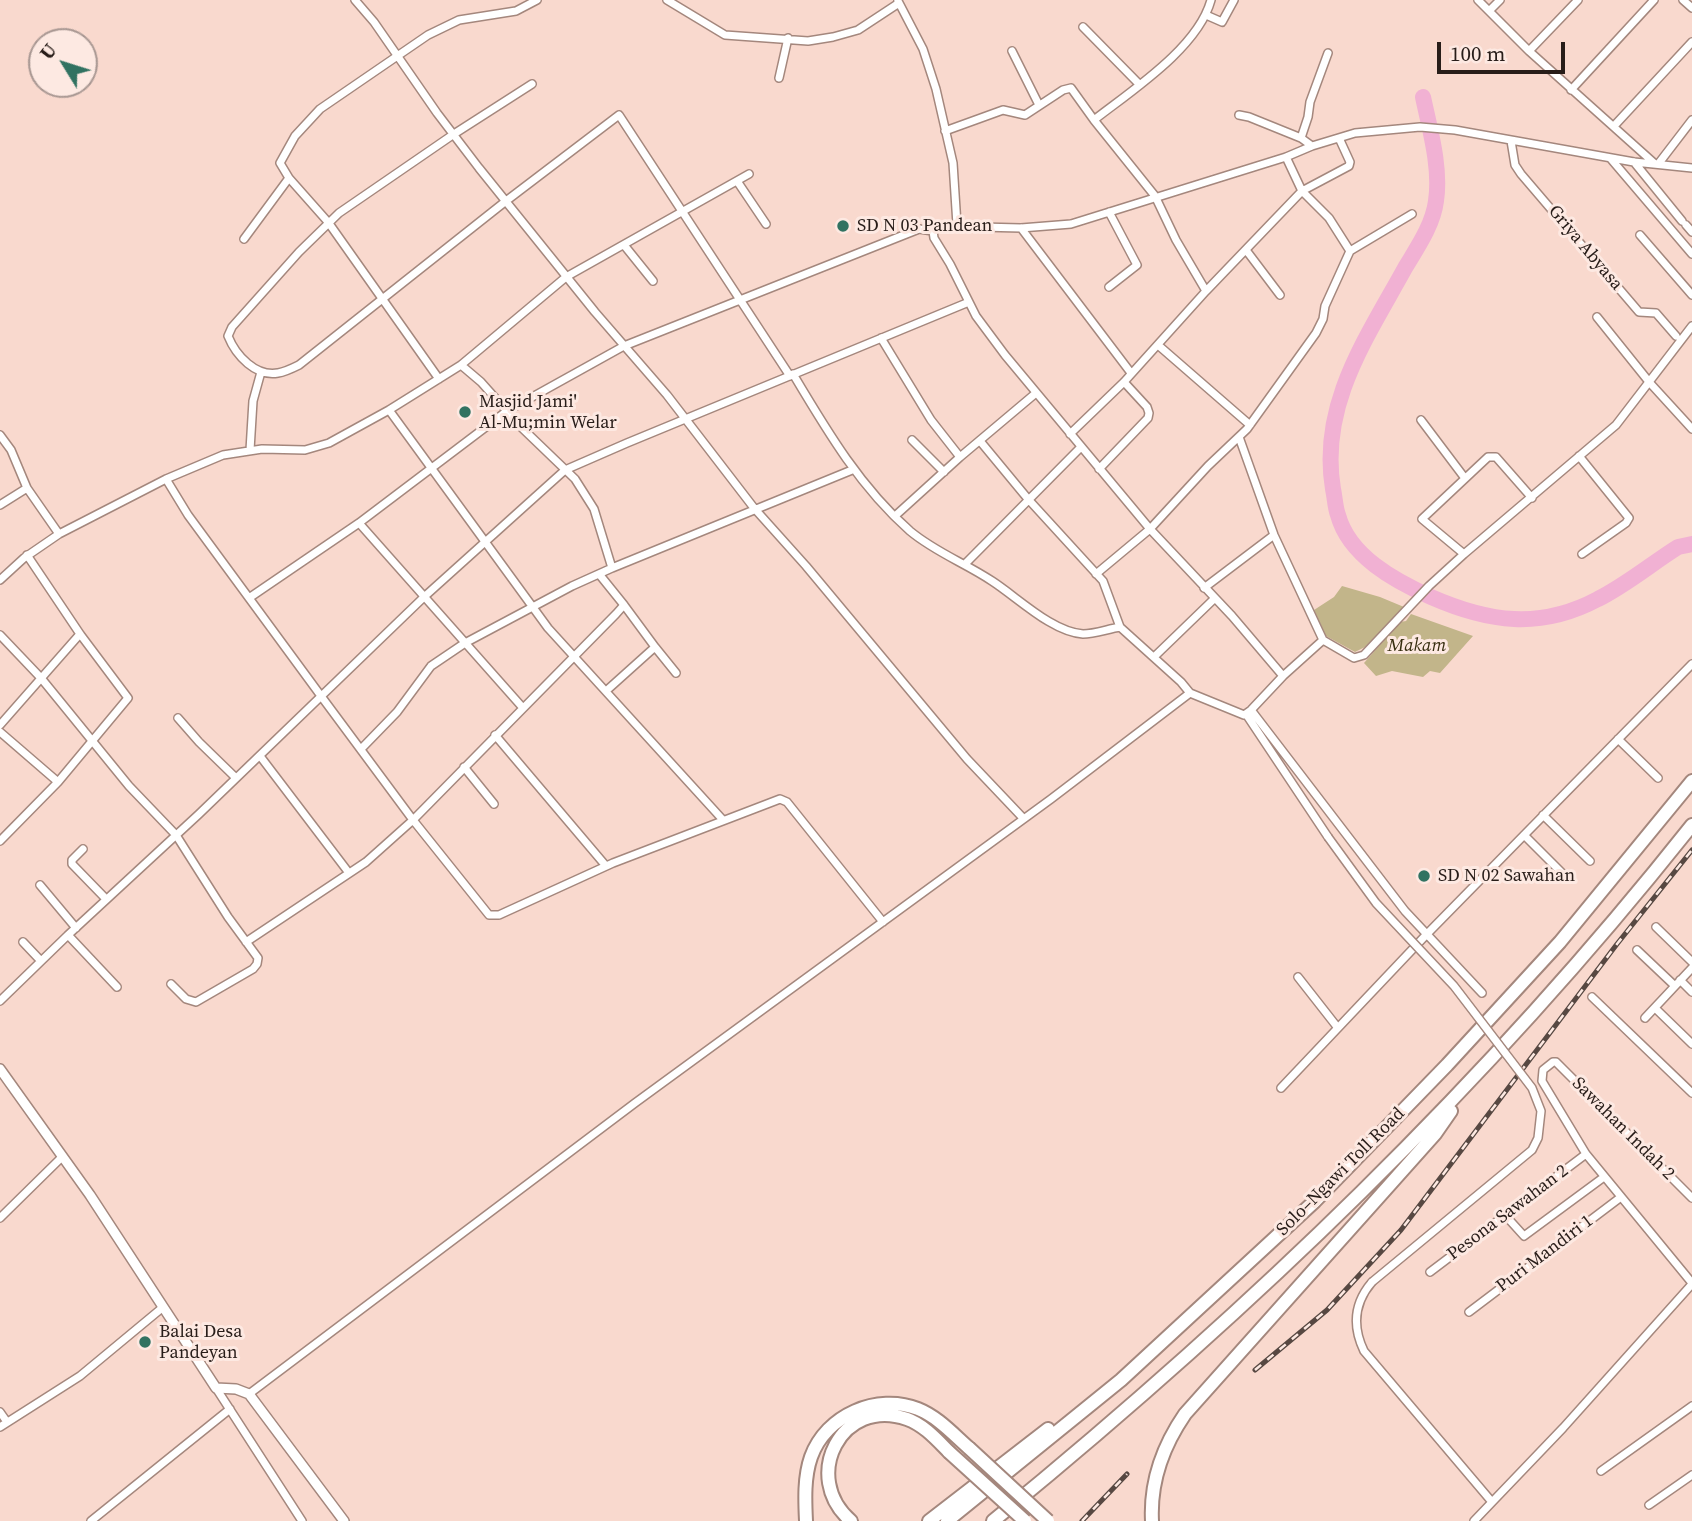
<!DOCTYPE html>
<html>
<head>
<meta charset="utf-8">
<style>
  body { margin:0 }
  #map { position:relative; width:1692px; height:1521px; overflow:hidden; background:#f9d9ce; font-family:"Source Serif 4",serif }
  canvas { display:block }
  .north { position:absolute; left:28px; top:28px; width:70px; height:70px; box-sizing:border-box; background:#fde9e2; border:2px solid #a89792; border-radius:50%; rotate:308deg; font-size:19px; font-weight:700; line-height:28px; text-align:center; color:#281d19 }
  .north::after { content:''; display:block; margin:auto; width:24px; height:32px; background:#317261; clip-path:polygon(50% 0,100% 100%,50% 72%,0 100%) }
  .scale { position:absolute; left:1437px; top:42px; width:128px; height:32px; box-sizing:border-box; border:4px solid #281d19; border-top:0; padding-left:9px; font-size:21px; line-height:24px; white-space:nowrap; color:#281d19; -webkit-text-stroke:5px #fde9e2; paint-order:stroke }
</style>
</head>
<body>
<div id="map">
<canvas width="1692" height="1521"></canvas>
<div class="north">U</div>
<div class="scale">100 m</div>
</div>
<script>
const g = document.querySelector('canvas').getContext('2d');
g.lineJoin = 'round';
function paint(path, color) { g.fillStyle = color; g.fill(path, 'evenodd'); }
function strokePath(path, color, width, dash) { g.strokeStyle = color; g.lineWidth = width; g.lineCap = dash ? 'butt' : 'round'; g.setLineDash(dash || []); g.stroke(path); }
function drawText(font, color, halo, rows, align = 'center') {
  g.font = font + ' "Source Serif 4",serif'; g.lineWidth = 6; g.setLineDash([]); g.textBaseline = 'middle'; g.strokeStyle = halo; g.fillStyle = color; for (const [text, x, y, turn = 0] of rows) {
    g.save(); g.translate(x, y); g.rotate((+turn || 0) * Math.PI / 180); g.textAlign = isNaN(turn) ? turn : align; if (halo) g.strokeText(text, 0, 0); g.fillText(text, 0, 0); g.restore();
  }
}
paint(new Path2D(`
  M1342 586 1380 597 1404 607 1365 647 1355 652 1326 636 1314 610 1334 597Z
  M1411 614 1473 636 1440 673 1430 671 1423 677 1392 671 1376 676 1364 663 1400 622 1406 621Z`), '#c2b58a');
strokePath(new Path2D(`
  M1423 97C1430 130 1441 168 1436 201 1433 225 1417 248 1405 268 1366 339 1319 405 1333 489 1335 498 1335 507 1338 515 1349 556 1395 581 1431 597 1488 622 1540 630 1598 599 1626 585 1651 564 1678 547L1692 544`), '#f1b1d3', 16);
const minor = new Path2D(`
  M355 0 374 22 437 113 479 168 595 312 667 395 754 508 806 566 967 759 1023 818
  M667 0 725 35 808 41 833 37 858 30 899 3
  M1478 0 1529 51 1654 163
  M1683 0 1692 8
  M898 1 923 49 936 89 953 163 957 225
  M1489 11 1500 0
  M1206 15 1222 22 1234 0
  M1083 27 1139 84
  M1012 51 1039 105
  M1529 51 1578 0
  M779 78 788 38
  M532 84 454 134 339 213 299 252 232 327 228 336C236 356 256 377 278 373 285 372 293 368 299 365L506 201 619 115 790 376
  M1571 90 1654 0
  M1239 115 1249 117 1301 138
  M1094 120C1131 91 1198 48 1211 0
  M1614 126 1692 42
  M945 131 1003 110 1025 115 1063 90 1071 88 1094 120 1155 196 1176 240 1206 291
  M1511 141 1515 165 1521 174 1639 312 1656 313 1676 336
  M1312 146 1301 138 1308 117 1310 102 1328 53
  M1611 159 1692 254
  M1634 162 1682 221
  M1659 163 1692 120
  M737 181 766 224
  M1109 212 1137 265 1109 287
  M1686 225 1692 232
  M1021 228 1131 373
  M933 231 934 238 950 264 976 316 1005 355 1150 529 1232 616 1283 676 1251 710 1244 715 1190 693 1181 682 1120 627 1103 581 1028 499 980 441
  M1640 235 1692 295
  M244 239 289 178
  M624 245 653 281
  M1246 250 1280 295
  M1350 251 1412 214
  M1597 317 1650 383 1692 429
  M881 338 931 420 960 457
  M1158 345 1250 425
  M461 365 481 382 522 428 575 479 594 509 612 568
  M793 374C827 431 860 487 910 531 935 552 965 563 992 581 1017 597 1052 632 1083 634 1094 634 1108 629 1120 627
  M439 379 328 222 289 178 280 163 295 136 320 109 428 35 459 20 516 11 537 0
  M389 410 548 628 723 820
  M1421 420 1464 477
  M1070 434 1124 382 1206 291 1302 191 1286 157
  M0 435 11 450 27 488 59 534
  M1239 437 1274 535 1323 640
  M912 440 944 472
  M250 450 253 401 261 372
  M1579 456 1629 518 1626 523 1582 554
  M1099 469 1148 418 1149 413 1147 407 1124 382
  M166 479 223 455 262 449 305 450 329 443 389 410 461 365 566 277 749 174
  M0 505 27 488
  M895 516 960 457 1036 393
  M359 523 523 708
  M1464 554 1422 519 1488 457H1496L1532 498
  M965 564 1081 447
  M1096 574 1150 529 1208 466 1247 429 1316 333 1323 319 1325 306 1350 251 1329 218 1302 191 1349 166 1350 162 1339 138
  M0 580 24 558 59 534 166 479 188 515 321 696 413 820 489 915H499L613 863 780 799 787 802 883 922
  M1204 588 1274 535
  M249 598 359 523 507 411 624 346 919 229 933 231 939 226 1021 228 1071 224 1286 157 1312 146 1355 133 1420 127 1455 130 1634 162 1692 168
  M0 635 41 678 129 786 176 835 228 917 258 958 257 964 253 969 196 1002 186 999 171 984
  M655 647 676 673
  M1154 657 1214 599
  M1283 676 1323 640 1354 658 1364 655 1429 586 1464 554 1616 425 1692 326
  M606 691 655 647 624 605
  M1251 710 1405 911 1482 993
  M1246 714 1328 837
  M178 718 199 742 236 778
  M0 725 80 634
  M0 732 58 782
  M495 735 606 866
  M1618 739 1658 778
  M361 749 397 712 431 666 465 643 572 586 612 568 852 470
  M260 756 349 873
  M464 767 494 804
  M1543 815 1590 861
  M1524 835 1566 877
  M0 841 58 782 128 698 80 634 27 555
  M83 849 72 860V864L106 899
  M40 885 76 928
  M1656 927 1692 962
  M68 935 117 987
  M23 942 41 961
  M246 942 366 862 413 820 616 614 624 605 599 574
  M1637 950 1675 986
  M1298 977 1338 1028
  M1680 980 1692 992
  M1592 997 1692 1093
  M0 1001 68 935 199 814 424 597 565 470 627 443 969 302
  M1655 1008 1692 1044
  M1645 1018 1692 968
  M1281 1088 1426 935 1692 664
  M1692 1198 1556 1062H1553L1543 1070 1542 1081 1586 1154 1692 1283
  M1505 1215 1524 1236 1604 1177
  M0 1218 62 1157
  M1430 1272 1586 1154
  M1372 1282C1354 1303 1352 1326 1364 1351L1492 1502
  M1469 1312 1621 1197
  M216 1388 302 1521
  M249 1394 635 1103 1051 799 1190 693
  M0 1412 7 1422
  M0 1427 80 1376 162 1308
  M1601 1471 1692 1406
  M1649 1505 1692 1475
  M91 1521 230 1409
  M1474 1521 1563 1428 1692 1284`);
const tertiary = new Path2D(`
  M0 1069 90 1195 216 1388 236 1389 249 1394 344 1521`);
const motorway = new Path2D(`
  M806 1521C805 1500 804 1477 811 1457 826 1415 877 1393 918 1409 938 1417 953 1434 969 1448
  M851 1521C800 1477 842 1396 907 1419 924 1425 937 1440 949 1452
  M929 1521 1048 1429
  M947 1521 1121 1380 1315 1201 1447 1065 1560 942 1692 781
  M993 1521C1250 1311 1485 1086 1692 825
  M1152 1521C1150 1482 1163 1446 1185 1414L1394 1180 1435 1134 1451 1111`);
strokePath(minor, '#a4877d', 10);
strokePath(tertiary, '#a4877d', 12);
strokePath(motorway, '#a4877d', 16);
strokePath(minor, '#fff', 7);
strokePath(tertiary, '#fff', 9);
strokePath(motorway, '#fff', 12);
const rail = new Path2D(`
  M1255 1370 1327 1310 1401 1230 1617 944 1692 850
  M1082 1521 1127 1474`);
strokePath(rail, '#574842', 5);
strokePath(rail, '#fde9e2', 2.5, [8]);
const minorBridge = new Path2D(`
  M1328 837 1376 903 1454 986 1532 1088 1541 1111 1538 1138 1532 1150 1372 1282`);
const motorwayBridge = new Path2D(`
  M969 1448 1048 1521
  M949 1452 1025 1521`);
strokePath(minorBridge, '#a4877d', 10, []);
strokePath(motorwayBridge, '#a4877d', 16, []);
strokePath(minorBridge, '#fff', 7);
strokePath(motorwayBridge, '#fff', 12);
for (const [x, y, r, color] of [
  [843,226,7,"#317261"],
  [465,412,7,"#317261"],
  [1424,876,7,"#317261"],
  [145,1342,7,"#317261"]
]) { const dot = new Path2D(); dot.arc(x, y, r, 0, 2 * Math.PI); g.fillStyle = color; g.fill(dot); strokePath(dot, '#fde9e2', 2.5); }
drawText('18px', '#281d19', '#fde9e2', [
  ["SD N 03 Pandean",857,226],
  ["Masjid Jami'",479,402],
  ["Al-Mu;min Welar",479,423],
  ["SD N 02 Sawahan",1438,876],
  ["Balai Desa",159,1332],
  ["Pandeyan",159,1353]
], 'left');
drawText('18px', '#281d19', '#fde9e2', [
  ["Griya Abyasa",1585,248,50],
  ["Sawahan Indah 2",1623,1129,45],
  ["Solo–Ngawi Toll Road",1341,1172,-45],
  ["Pesona Sawahan 2",1508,1213,-37],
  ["Puri Mandiri 1",1545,1254,-37]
]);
drawText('italic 18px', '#352d0f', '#fde9e2', [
  ["Makam",1417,646]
]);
</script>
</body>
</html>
